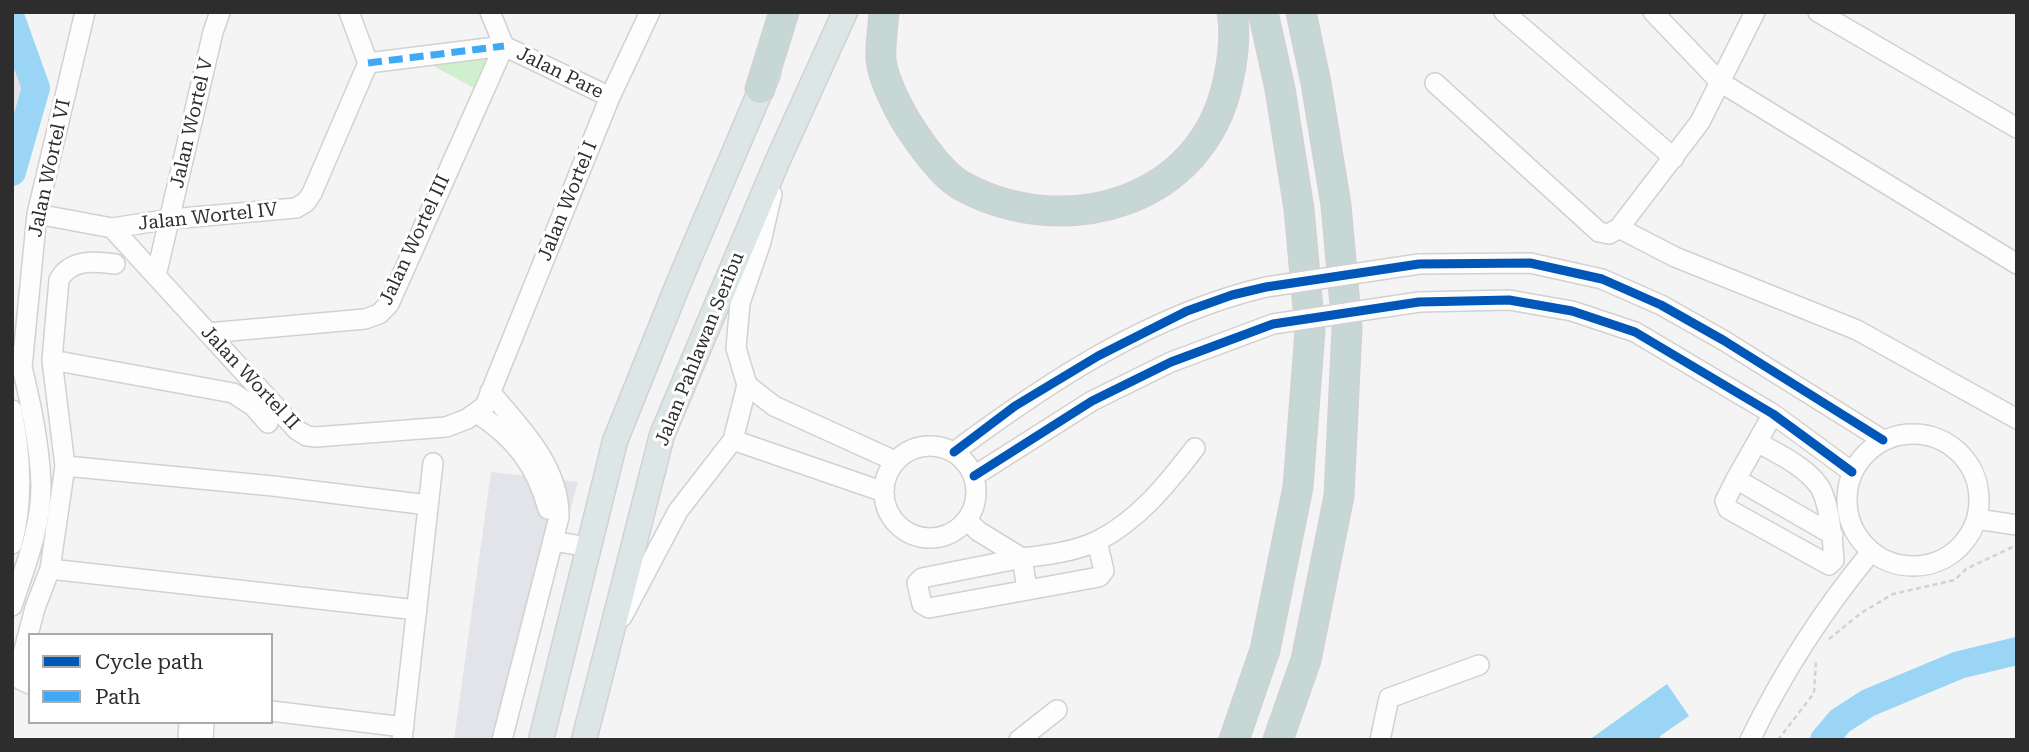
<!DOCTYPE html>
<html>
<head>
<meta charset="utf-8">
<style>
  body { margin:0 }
  #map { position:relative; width:2029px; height:752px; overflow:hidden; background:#f4f4f4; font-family:"Roboto Serif",serif }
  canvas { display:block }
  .frame { position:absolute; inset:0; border:14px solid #2d2d2e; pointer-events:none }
  .legend { position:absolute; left:28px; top:633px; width:245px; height:91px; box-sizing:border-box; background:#fff; border:2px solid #ababab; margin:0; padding:9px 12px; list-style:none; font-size:21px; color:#2d2d2e }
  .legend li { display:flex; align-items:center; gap:14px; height:35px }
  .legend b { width:35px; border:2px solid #ababab }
</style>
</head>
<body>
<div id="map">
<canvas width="2029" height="752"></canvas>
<div class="frame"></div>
<ul class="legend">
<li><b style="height:9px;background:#0057b8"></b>Cycle path</li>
<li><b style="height:9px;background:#3fa9f5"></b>Path</li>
</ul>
</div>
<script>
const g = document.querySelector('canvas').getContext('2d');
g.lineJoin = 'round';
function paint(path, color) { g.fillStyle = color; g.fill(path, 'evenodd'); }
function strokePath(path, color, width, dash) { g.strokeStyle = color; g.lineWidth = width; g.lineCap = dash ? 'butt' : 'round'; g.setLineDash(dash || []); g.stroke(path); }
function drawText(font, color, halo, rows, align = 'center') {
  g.font = font + ' "Roboto Serif",serif'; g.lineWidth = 6; g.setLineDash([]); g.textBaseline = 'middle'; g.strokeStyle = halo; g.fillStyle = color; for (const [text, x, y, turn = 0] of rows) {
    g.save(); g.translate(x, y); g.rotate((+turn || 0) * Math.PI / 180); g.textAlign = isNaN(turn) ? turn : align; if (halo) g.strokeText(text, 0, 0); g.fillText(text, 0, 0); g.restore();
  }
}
paint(new Path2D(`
  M12 47 26 87 12 137Z
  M491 472 578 482 508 740H454Z`), '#e3e4e9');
paint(new Path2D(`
  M480 37 492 44 474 88 426 62 427 54Z`), '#d0efce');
paint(new Path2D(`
  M1667 684 1689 716 1660 736 1661 740H1589Z`), '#9ad5f6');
strokePath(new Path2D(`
  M12 21 36 88 12 172
  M1824 740 1840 721 1868 703 1959 665 2017 651`), '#9ad5f6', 28);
const minor = new Path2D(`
  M490 12 504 46 610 97
  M1504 12 1674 158
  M1653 12 1720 82 2017 264
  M1818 12 2017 128
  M368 63 504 46
  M1435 83 1599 232 1609 234 1619 228 1675 257 1857 330 2017 419
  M37 214 112 228 297 430 307 436 316 437 446 427 467 419 485 406 610 97 650 12
  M112 228 171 219 296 208 306 202 312 193 368 63 349 12
  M1619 228 1700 122 1755 12
  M1419 264 1530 263 1602 279 1661 305 1723 340 1883 440
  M156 276 213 32 220 12
  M1419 302 1509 300 1572 311 1635 332 1773 414 1852 472
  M208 333 365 319 379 314 389 304 504 46
  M52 360 233 393 253 406 268 423
  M22 367 37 214 85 12
  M747 385 774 406 895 461
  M490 392C521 428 560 467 559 517L502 740
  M12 410C21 455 24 500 12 544
  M477 413C515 438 536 465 548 509
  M1773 414 1736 479 1833 535
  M1847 500a66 66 0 1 1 132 0a66 66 0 1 1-132 0Z
  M733 440 884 492
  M884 492a46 46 0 1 1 92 0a46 46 0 1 1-92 0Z
  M954 452C1048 382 1151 314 1266 287
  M65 466 273 486 428 505
  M974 476 1092 401 1171 362 1273 324
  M1736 479 1725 501 1728 509 1829 565 1834 560C1833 542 1829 500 1819 486 1805 466 1778 454 1757 442
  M1977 519 2017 525
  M968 521 978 531 1022 558C1047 555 1074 552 1097 541 1138 521 1168 483 1195 448
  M553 541 588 547
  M50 569 417 610
  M1027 589 1022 558 922 578 917 583 922 604 929 608 1099 577 1104 571 1097 541
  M12 606C25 567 41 528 41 486 40 443 29 396 19 354
  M622 617 678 511 733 440 747 385 736 348 740 303 761 242 772 194
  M30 684 21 680 18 673 35 608 50 569 65 466 52 360 59 280C70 259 94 261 115 264
  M271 711 404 727
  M188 740 189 722
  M203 740 204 722
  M402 740 433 463
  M1019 740 1057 710
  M1380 740 1389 698 1479 665
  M1750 740C1783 672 1823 610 1871 552`);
const major = new Path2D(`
  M541 740 615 441 679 282 768 73
  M584 740 662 435 777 162 845 12`);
const highway = new Path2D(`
  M884 12C883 28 880 45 881 60 883 80 901 115 913 132 925 150 944 176 962 186 1065 242 1203 203 1228 81 1233 59 1236 35 1232 12
  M760 89 784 12
  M1234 740 1265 650 1298 487 1310 331 1299 209 1280 89 1263 12
  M1278 740 1306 660 1339 496 1347 328 1336 205 1316 83 1301 12`);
strokePath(minor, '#d1d1d1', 22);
strokePath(major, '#d1d1d1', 27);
strokePath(highway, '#d1d1d1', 31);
strokePath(new Path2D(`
  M1829 639 1861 613 1893 594 1955 580 1966 569 2017 545
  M1778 740 1814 693 1816 661`), '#d2d2d2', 2.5, [5, 3.5]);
strokePath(minor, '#fdfdfd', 19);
strokePath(major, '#dde6e6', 24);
strokePath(highway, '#c7d7d5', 28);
const minorBridge = new Path2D(`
  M1266 287 1419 264
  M1273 324 1419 302`);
strokePath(minorBridge, '#d1d1d1', 22, []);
strokePath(minorBridge, '#fdfdfd', 19);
strokePath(new Path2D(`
  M368 63 504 46`), '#3fa9f5', 7, [14, 7]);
strokePath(new Path2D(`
  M954 452 1015 406 1098 356 1187 311 1232 295 1266 287 1419 264 1530 263 1602 279 1661 305 1723 340 1883 440
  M974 476 1092 401 1171 362 1273 324 1419 302 1509 300 1572 311 1635 332 1773 414 1852 472`), '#0057b8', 9);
drawText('19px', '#2d2d2e', '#fff', [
  ["Jalan Pare",560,73,26],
  ["Jalan Wortel V",192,123,-77],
  ["Jalan Wortel VI",50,168,-78],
  ["Jalan Wortel I",568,201,-68],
  ["Jalan Wortel IV",208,217,-6],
  ["Jalan Wortel III",415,240,-65],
  ["Jalan Pahlawan Seribu",700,349,-68],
  ["Jalan Wortel II",250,378,47]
]);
</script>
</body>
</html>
